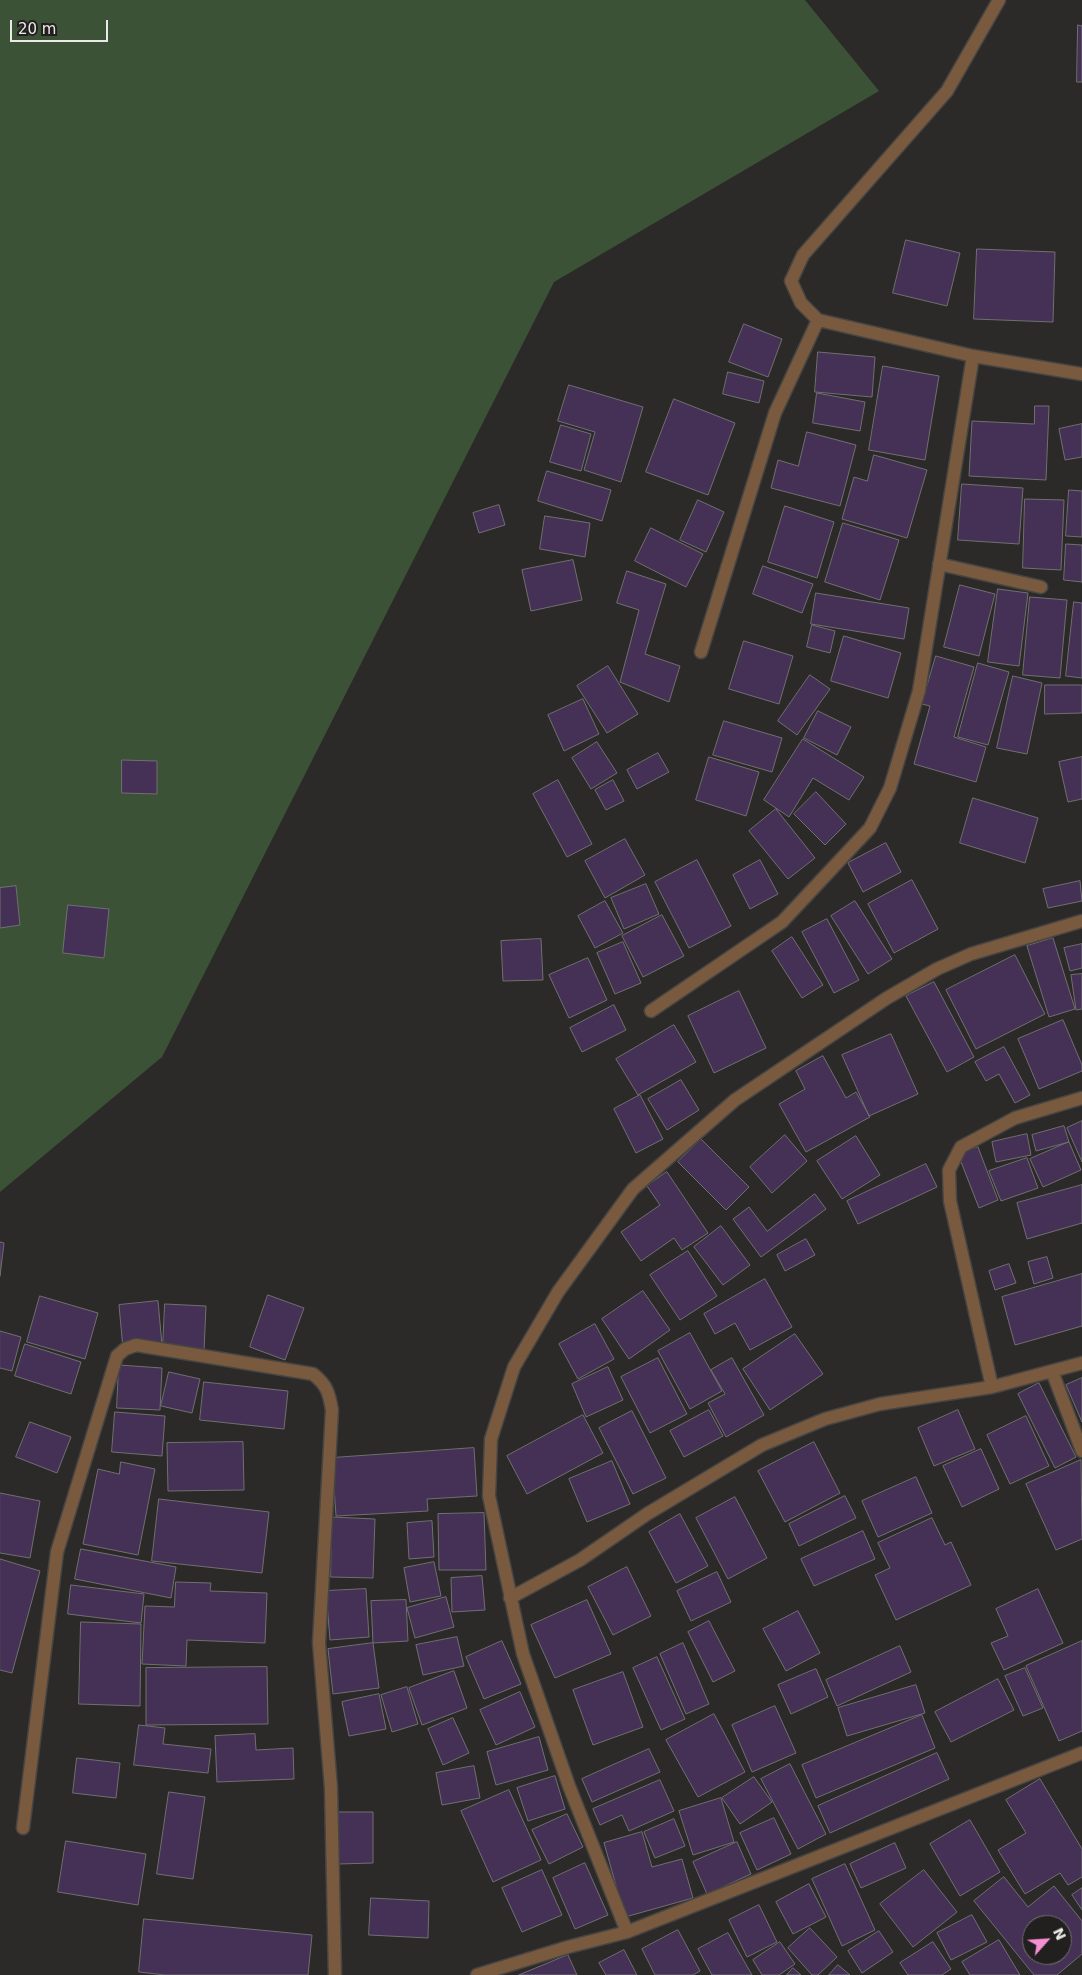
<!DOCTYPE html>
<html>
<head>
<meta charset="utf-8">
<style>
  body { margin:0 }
  #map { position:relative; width:1082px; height:1975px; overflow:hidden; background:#2c2a28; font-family:"DejaVu Sans",sans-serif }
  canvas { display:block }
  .north { position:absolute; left:1022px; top:1915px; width:50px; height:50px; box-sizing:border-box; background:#22201f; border:1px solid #72706f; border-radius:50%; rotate:64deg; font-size:14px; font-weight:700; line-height:20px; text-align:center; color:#eae9e8 }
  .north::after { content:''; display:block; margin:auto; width:18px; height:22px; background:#f591d2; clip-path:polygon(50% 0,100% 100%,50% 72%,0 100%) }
  .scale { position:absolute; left:10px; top:20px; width:98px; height:22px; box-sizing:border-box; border:2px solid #eae9e8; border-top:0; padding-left:6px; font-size:15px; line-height:18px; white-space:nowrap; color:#eae9e8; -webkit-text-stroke:4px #22201f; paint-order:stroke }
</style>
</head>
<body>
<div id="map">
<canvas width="1082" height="1975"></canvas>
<div class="north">N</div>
<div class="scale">20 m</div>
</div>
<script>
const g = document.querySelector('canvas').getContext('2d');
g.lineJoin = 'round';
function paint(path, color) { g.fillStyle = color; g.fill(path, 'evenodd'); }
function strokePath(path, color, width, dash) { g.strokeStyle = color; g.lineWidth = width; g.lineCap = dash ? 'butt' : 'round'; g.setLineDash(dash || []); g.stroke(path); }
paint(new Path2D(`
  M0 0H805L879 91 554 282 162 1057 0 1192Z`), '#3b5237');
const building = new Path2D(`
  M1078 25 1082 26V82H1077Z
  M906 240 960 253 947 306 893 293Z
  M977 249 1055 252 1053 322 974 319Z
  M744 324 782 339 768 377 729 362Z
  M818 352 875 357 872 397 815 392Z
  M883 366 939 376 925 460 869 450Z
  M728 372 764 381 759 403 723 394Z
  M569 385 643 407 621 482 584 470 595 432 558 421Z
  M817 393 865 402 860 431 813 423Z
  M674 399 735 423 708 495 646 472Z
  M1035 406H1049L1046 480 969 476 972 421 1034 424Z
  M1082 424V457L1065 460 1059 429Z
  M561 425 591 434 581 471 550 462Z
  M807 432 856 445 840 506 771 488 778 460 798 466Z
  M874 455 927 470 907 538 842 519 854 477 867 481Z
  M547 471 611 490 602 521 538 501Z
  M962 484 1023 488 1019 544 958 540Z
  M1069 490 1082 491V537L1066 536Z
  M1025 499 1064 500 1061 570 1023 568Z
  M698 500 724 512 706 552 680 540Z
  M499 505 505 525 479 533 473 513Z
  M785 506 834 522 817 578 768 562Z
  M545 516 590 523 585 557 540 549Z
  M843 523 899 540 880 600 825 582Z
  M651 528 703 554 686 587 635 561Z
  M1066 544 1082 545V582L1064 580Z
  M573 560 582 600 531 611 522 570Z
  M763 566 813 584 802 613 753 594Z
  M627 571 666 584 645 654 680 666 669 702 620 682 639 610 617 603Z
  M960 585 995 594 979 656 944 647Z
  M998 589 1028 593 1019 666 988 662Z
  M816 593 909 608 904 639 811 624Z
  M1030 597 1067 600 1060 678 1023 675Z
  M1074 602 1082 603V678L1066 676Z
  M812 625 835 631 830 653 807 647Z
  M844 636 901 653 888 698 831 681Z
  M744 641 793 656 779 704 729 689Z
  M936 656 974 667 954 737 986 747 976 782 914 764 930 706 922 704Z
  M978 663 1009 672 988 745 958 737Z
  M608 666 638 714 607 733 577 686Z
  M810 675 830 689 797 735 778 721Z
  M1013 676 1042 683 1027 754 997 748Z
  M1045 685H1082V713L1045 714Z
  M583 699 599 734 564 751 548 715Z
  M818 711 851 727 837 755 804 738Z
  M724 721 782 738 772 772 713 755Z
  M803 739 864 777 849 800 813 778 789 817 764 800Z
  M597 742 617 773 591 789 572 758Z
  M658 753 669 772 637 789 627 770Z
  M709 757 759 772 746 816 696 800Z
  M1082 757V799L1068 802 1059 762Z
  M122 760 157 761V794L122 793Z
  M558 780 592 844 567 857 533 794Z
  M613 780 624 801 606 810 595 790Z
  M816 792 846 824 825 845 794 814Z
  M973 798 1038 818 1025 863 960 843Z
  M776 809 815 858 788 879 749 831Z
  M625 839 645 875 605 898 585 861Z
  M886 843 901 872 863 892 848 863Z
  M697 860 731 926 689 948 655 882Z
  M760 860 778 894 750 909 733 875Z
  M912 880 938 929 894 953 868 904Z
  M1080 881 1082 901 1048 908 1043 889Z
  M646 884 659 914 624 929 611 898Z
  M16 886 20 925 0 928V888Z
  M605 901 623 933 595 948 578 916Z
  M855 901 892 959 868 974 831 916Z
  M68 905 109 909 104 958 63 953Z
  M662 915 684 956 643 977 622 936Z
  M827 919 859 980 834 993 802 932Z
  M792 937 823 985 802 998 772 951Z
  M1053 938 1075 1009 1049 1017 1027 946Z
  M541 939 543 980 503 981 501 941Z
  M623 942 641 983 615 994 597 953Z
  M1082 944V968L1070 971 1064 948Z
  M1015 955 1045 1014 976 1049 946 990Z
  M588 958 607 1000 569 1018 549 975Z
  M1082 974V1009L1076 1010 1071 975Z
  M934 982 974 1057 947 1072 906 996Z
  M739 991 766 1048 714 1073 688 1016Z
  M614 1005 626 1030 582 1052 570 1028Z
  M1063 1020 1082 1065V1071L1039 1089 1018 1039Z
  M674 1025 696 1062 638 1095 616 1059Z
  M891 1034 918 1094 869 1116 842 1055Z
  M1004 1047 1030 1095 1015 1103 999 1074 986 1081 975 1062Z
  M823 1056 846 1098 856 1092 870 1117 806 1152 779 1104 805 1089 796 1071Z
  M681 1080 699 1110 667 1130 648 1099Z
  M640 1095 663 1139 636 1153 614 1109Z
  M1082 1121V1162L1067 1128Z
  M1064 1126 1069 1142 1036 1151 1032 1135Z
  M1027 1134 1031 1155 996 1162 992 1142Z
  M785 1135 807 1161 772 1193 750 1167Z
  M856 1136 880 1175 842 1199 817 1161Z
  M701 1139 749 1187 726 1210 678 1162Z
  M1069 1142 1081 1170 1043 1187 1030 1159Z
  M978 1147 998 1200 979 1208 958 1154Z
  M1027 1158 1038 1188 1001 1201 989 1171Z
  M926 1164 937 1187 858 1224 847 1201Z
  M667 1172 708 1233 682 1250 674 1238 641 1261 621 1232 660 1205 647 1186Z
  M1082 1185V1223L1027 1239 1017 1203Z
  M815 1194 826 1209 761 1257 733 1219 749 1207 767 1231Z
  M721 1226 750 1265 723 1285 694 1247Z
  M806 1239 815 1255 785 1271 777 1255Z
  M0 1242 4 1243 0 1276Z
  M688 1251 717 1296 680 1320 650 1275Z
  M1047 1257 1053 1278 1034 1284 1028 1262Z
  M1009 1264 1016 1283 995 1290 989 1271Z
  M1082 1274V1326L1015 1345 1002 1297Z
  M765 1279 792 1327 750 1350 735 1323 715 1334 704 1314Z
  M643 1291 670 1330 629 1359 602 1319Z
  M268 1295 304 1308 285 1360 250 1347Z
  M40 1296 98 1313 85 1359 27 1342Z
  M158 1301 162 1345 123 1349 119 1305Z
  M165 1304 206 1306 204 1350 163 1348Z
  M595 1324 614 1359 578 1379 559 1344Z
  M0 1331 21 1337 12 1371 0 1368Z
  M690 1333 722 1391 690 1409 658 1351Z
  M795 1334 823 1374 770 1410 743 1369Z
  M25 1344 81 1362 71 1394 15 1376Z
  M658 1358 687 1414 650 1433 621 1377Z
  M732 1358 764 1415 726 1437 708 1403 725 1394 711 1370Z
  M119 1365 162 1368 160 1410 117 1408Z
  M608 1367 623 1400 586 1417 572 1384Z
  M169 1372 200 1379 192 1413 161 1406Z
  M1082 1378V1422L1066 1385Z
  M204 1382 288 1391 284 1429 200 1420Z
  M1039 1383 1076 1457 1055 1468 1018 1394Z
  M709 1410 723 1436 684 1457 670 1431Z
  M958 1410 975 1449 934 1466 918 1428Z
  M632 1411 666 1478 633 1494 599 1428Z
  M115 1412 165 1416 162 1456 112 1452Z
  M583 1415 603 1453 527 1494 507 1456Z
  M1026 1416 1049 1466 1010 1484 987 1435Z
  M30 1422 71 1437 57 1473 16 1457Z
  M243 1442 244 1490 168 1491 167 1443Z
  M814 1442 840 1493 785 1522 758 1471Z
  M474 1448 477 1496 427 1499 428 1511 336 1516 332 1458Z
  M981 1449 999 1489 962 1507 943 1466Z
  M1081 1460 1082 1539 1056 1550 1026 1484Z
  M612 1461 630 1504 587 1522 569 1479Z
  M121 1462 155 1469 138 1555 83 1544 98 1469 119 1474Z
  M916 1477 932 1513 878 1537 862 1501Z
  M0 1493 40 1501 30 1558 0 1553Z
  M845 1496 856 1518 799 1546 789 1524Z
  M735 1497 767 1558 728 1579 696 1518Z
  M159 1499 269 1512 262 1573 152 1561Z
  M484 1513 486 1570H439L438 1514Z
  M680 1514 708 1566 676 1583 649 1532Z
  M332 1517 375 1519 373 1578 331 1577Z
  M932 1518 945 1545 951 1542 971 1585 896 1620 875 1575 890 1568 878 1543Z
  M432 1521 434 1557 409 1559 407 1523Z
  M863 1531 875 1559 814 1586 801 1559Z
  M81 1549 176 1567 171 1598 75 1579Z
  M0 1559 40 1571 12 1673 0 1670Z
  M434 1562 441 1596 410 1602 404 1568Z
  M627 1567 651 1616 613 1635 588 1587Z
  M717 1572 731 1602 691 1621 677 1591Z
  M482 1576 485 1610 452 1612 451 1578Z
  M176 1582 211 1583 210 1591 267 1593 265 1643 187 1640 186 1666 142 1664 145 1606 174 1607Z
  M71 1585 144 1594 141 1623 68 1614Z
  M366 1589 369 1637 330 1640 326 1591Z
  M1038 1589 1063 1643 1004 1670 991 1643 1008 1636 996 1609Z
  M446 1597 454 1627 415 1638 407 1608Z
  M406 1600 408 1641 373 1643 371 1601Z
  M587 1600 611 1654 555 1678 531 1625Z
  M798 1611 820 1653 786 1671 763 1629Z
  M709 1621 735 1671 713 1682 688 1632Z
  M81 1622 141 1624 140 1706 79 1704Z
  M457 1637 464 1666 423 1675 416 1645Z
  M502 1641 521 1684 484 1699 466 1657Z
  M1082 1641V1731L1059 1741 1026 1666Z
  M373 1643 379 1688 333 1694 328 1649Z
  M683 1643 709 1704 686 1714 660 1654Z
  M900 1646 911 1672 837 1706 826 1680Z
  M657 1657 685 1719 661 1730 633 1668Z
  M267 1667 268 1724 146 1725V1668Z
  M1025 1668 1043 1708 1023 1716 1005 1676Z
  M816 1669 828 1697 791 1714 778 1685Z
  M454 1671 467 1708 422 1725 409 1688Z
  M623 1672 643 1727 593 1745 573 1690Z
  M998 1679 1014 1710 951 1742 935 1712Z
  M916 1685 925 1713 847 1736 838 1708Z
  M407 1687 418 1724 392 1732 381 1695Z
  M520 1692 535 1727 496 1745 480 1710Z
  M379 1694 386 1729 349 1736 342 1702Z
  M775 1706 796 1753 752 1772 732 1725Z
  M714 1714 745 1772 698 1797 666 1740Z
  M922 1715 935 1748 816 1798 802 1765Z
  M453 1718 469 1753 443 1765 428 1729Z
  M139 1725 165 1728 163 1744 211 1749 208 1773 134 1765Z
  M255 1734 256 1750 293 1748 294 1779 217 1782 215 1736Z
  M539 1737 548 1770 496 1785 487 1752Z
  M649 1749 660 1772 592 1802 582 1779Z
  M937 1753 949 1779 830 1833 818 1806Z
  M77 1758 120 1763 116 1798 73 1793Z
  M790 1764 826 1834 798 1849 761 1779Z
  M474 1766 480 1798 442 1805 436 1773Z
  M555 1776 565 1809 528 1821 517 1788Z
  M754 1777 772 1802 740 1824 722 1798Z
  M1040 1779 1082 1849V1877L1068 1885 1060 1873 1025 1894 998 1850 1026 1833 1006 1800Z
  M660 1780 674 1811 629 1831 622 1815 600 1825 593 1809Z
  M509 1790 541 1860 493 1882 461 1811Z
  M169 1792 205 1797 193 1879 157 1874Z
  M721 1798 734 1842 693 1855 679 1811Z
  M338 1812H373V1863L339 1864Z
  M567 1814 583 1847 549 1864 532 1830Z
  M774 1818 791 1854 757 1870 740 1833Z
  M674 1819 685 1846 655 1858 644 1832Z
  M970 1820 1000 1872 960 1896 930 1844Z
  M642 1832 652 1867 682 1859 693 1898 625 1917 604 1843Z
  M66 1841 146 1854 138 1905 58 1892Z
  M737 1842 751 1874 707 1894 693 1862Z
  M895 1843 906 1868 861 1888 850 1864Z
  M585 1863 608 1915 575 1929 553 1878Z
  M845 1864 875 1930 842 1946 812 1879Z
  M542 1870 562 1915 522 1932 502 1888Z
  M924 1870 957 1912 913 1947 880 1904Z
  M1004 1877 1028 1907 1054 1886 1082 1921V1954L1057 1975H1034L974 1901ZM1032 1925H1062V1955H1032Z
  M809 1884 826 1917 793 1934 776 1902Z
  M1082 1888V1910L1072 1895Z
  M371 1898 429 1901 428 1938 369 1935Z
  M759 1905 777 1942 747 1957 729 1920Z
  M972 1915 987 1942 951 1960 937 1933Z
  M144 1919 312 1935 308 1975H165L139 1972Z
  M810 1928 837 1957 818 1975H812L788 1948Z
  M678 1930 700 1971 693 1975H655L642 1949Z
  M879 1931 893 1952 862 1973 848 1951Z
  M728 1933 752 1975H712L698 1949Z
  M999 1940 1020 1975H970L962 1962Z
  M780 1942 795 1964 779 1975H762L753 1960Z
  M933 1942 951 1969 942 1975H908L900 1963Z
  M624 1950 637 1975H606L599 1963Z
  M568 1955 577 1975H519Z
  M838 1965 850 1975H829Z
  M793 1968 801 1975H787Z`);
paint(building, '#453156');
strokePath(building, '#706f71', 1);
const street = new Path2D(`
  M999 0 947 91 803 255 791 281 801 303 818 320 973 356 1082 374
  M939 564 1041 587
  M701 652 775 413 818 320
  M651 1011 782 922 870 828 890 788 919 691 973 356
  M1082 1098 1015 1118 961 1147 949 1170 950 1201 992 1387 1082 1363
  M1052 1371 1082 1451
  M510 1598 580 1560 647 1514 762 1445 825 1419 880 1404 992 1387
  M23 1828 57 1552 117 1356 125 1349 136 1345 313 1374C327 1385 329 1393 332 1410L319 1643 331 1788 335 1975
  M627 1932 569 1786 523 1654 489 1496 491 1439 514 1367 558 1292 633 1189 735 1100 887 998 937 969 971 954 1082 921
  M477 1975 568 1947 627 1932 1082 1753`);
strokePath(street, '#474543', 15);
strokePath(street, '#795a3e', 12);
</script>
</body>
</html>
